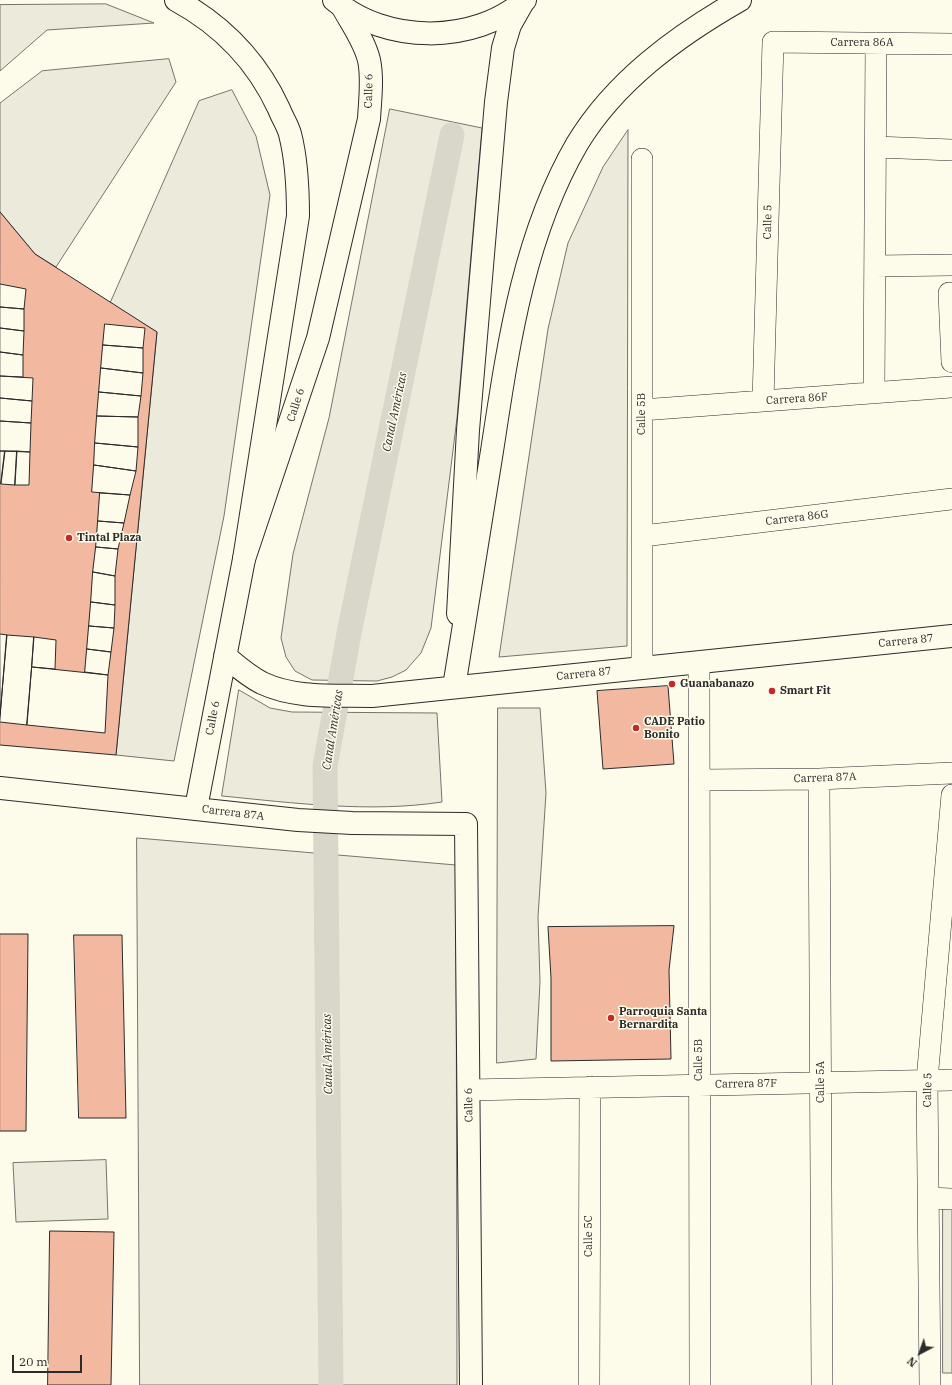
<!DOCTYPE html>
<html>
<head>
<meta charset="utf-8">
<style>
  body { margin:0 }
  #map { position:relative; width:952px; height:1385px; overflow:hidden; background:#fdfbea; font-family:"IBM Plex Serif",serif }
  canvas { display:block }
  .north { position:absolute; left:900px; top:1333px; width:40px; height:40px; -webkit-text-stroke:3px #fdfbea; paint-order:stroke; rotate:221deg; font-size:11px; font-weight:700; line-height:16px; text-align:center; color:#2b2b2b }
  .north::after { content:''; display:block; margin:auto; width:14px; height:18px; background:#2b2b2b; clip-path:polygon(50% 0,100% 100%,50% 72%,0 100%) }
  .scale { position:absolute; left:12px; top:1355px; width:70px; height:18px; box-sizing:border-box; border:2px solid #2b2b2b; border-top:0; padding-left:5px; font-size:12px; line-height:14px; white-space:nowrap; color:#2b2b2b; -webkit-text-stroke:3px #fdfbea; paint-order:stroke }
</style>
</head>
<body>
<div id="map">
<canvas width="952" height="1385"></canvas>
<div class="north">N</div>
<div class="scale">20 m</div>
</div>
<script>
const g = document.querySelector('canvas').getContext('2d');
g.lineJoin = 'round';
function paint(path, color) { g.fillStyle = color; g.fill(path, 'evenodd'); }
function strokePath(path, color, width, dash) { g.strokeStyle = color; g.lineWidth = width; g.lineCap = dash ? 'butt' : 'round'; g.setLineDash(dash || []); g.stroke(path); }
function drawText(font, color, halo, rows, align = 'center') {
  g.font = font + ' "IBM Plex Serif",serif'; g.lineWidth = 3; g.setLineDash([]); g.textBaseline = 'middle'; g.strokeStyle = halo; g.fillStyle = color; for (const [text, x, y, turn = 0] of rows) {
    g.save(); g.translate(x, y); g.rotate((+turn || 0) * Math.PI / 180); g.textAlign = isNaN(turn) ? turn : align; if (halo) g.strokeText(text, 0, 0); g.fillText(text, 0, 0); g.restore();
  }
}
const green = new Path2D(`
  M106 4 154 23 47 30 0 71V5Z
  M169 59 176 82 56 267 35 254 0 212V103L42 71Z
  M232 90 256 136 270 195 224 516 174 761 116 755 157 332 110 303 199 101Z
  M390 109 482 128 457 418 431 628 421 653 406 670 392 677 377 681 312 680 295 671 286 657 281 638 293 554 329 418Z
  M628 130 627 646 499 657 548 329 568 243 603 167Z
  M239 690 270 708 292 712 437 713 442 802C370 813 294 803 222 796Z
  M498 708H540L546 793 538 917 540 982 536 1059 497 1063Z
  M137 838 456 865 457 1385H140Z
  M106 1160 108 1219 16 1222 13 1163Z
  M943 1208H952V1373H943Z`);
paint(green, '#ecebdb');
strokePath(green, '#74746e', 1);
strokePath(new Path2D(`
  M331 1385 325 766 350 628 452 135`), '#d8d7c9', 25);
const building = new Path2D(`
  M0 212 35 254 157 332 116 755 0 745Z
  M0 284 26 289 24 309 0 307Z
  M0 307 24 309V331L0 328Z
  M105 324 145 328 143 348 103 345Z
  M0 328 24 331 23 355 0 352Z
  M103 345 143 348V373L101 368Z
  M0 352 23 355V377L0 376Z
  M101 368 143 373 141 396 99 392Z
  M0 376 33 378 32 401 0 398Z
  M99 392 141 396 138 417 97 416Z
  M0 398 32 401 31 423 0 421Z
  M97 416 138 417V447L95 443Z
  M0 421 31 423 30 452 0 451Z
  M95 443 138 447 136 471 94 465Z
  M0 451H5L1 484 0 483Z
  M5 451H17L15 485 1 484Z
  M17 451 30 452 29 485H15Z
  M94 465 136 471 130 495 92 492Z
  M100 493 130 495 124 523 98 521Z
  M98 521 124 523 118 549 96 547Z
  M96 547 118 549 115 576 93 572Z
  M93 572 115 576V605L91 602Z
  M91 602 115 605 114 628 89 626Z
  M89 626 114 628 111 652 87 649Z
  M0 634 7 635 0 715Z
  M7 635 34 637 27 725 0 722Z
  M34 637 56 640 55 669 32 667Z
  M87 649 111 652 108 675 85 672Z
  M32 667 108 675 105 733 27 725Z
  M668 686 674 764 603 769 597 691Z
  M674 926 669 970 671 1059 551 1061V978L548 927Z
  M0 934H28L26 1131H0Z
  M74 935H122L126 1118H79Z
  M50 1231 114 1232 111 1385H48Z`);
paint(building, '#f2b8a0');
strokePath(building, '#2b2b2b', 1);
const minor = new Path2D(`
  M876 147 952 150
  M875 266 952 265
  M949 293 952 362
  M874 393 876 43
  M763 401 773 42 952 44
  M642 410 952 387
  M643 536 952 499
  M699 662 700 1385
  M642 668V159
  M819 779 822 1385
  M699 780 819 779 952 773
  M469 1090 952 1080
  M928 1198 952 1199
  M589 1385 590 1087
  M930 1385 927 1080 952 795`);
const tertiary = new Path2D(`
  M458 614 468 430 496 102 503 48 510 25 523 2
  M225 656C237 666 248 676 262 683 296 699 336 695 372 696L952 636
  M0 788 298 820 352 823 466 824 471 1385
  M196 808 244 559 318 338 369 119C370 100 373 79 369 60 364 40 351 23 342 6`);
const primary = new Path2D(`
  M176 0C222 25 257 61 279 109 282 117 288 126 290 134 297 161 298 189 298 216L244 559
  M454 687C467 609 479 530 492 451 508 347 523 237 577 144 615 81 677 36 740 0`);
const trunk = new Path2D(`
  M334 0C385 44 474 45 525 0`);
strokePath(minor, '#2b2b2b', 22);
strokePath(tertiary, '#2b2b2b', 24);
strokePath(primary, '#2b2b2b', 24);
strokePath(trunk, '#2b2b2b', 24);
strokePath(minor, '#fdfbea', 21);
strokePath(tertiary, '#fdfbea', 22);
strokePath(primary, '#fdfbea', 22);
strokePath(trunk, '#fdfbea', 22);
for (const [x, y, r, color] of [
  [69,538,4,"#c62828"],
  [672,684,4,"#c62828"],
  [772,691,4,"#c62828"],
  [636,728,4,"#c62828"],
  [611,1018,4,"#c62828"]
]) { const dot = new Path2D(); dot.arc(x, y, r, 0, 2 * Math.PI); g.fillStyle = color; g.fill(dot); strokePath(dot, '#fdfbea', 1.5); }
drawText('11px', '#2b2b2b', '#fdfbea', [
  ["Carrera 86A",862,43],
  ["Calle 6",369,91,-89],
  ["Calle 5",768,222,-89],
  ["Carrera 86F",797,399,-4],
  ["Calle 6",296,405,-72],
  ["Calle 5B",642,414,-90],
  ["Carrera 86G",797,518,-7],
  ["Carrera 87",906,641,-6],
  ["Carrera 87",584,674,-6],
  ["Calle 6",213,718,-79],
  ["Carrera 87A",825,778,-2],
  ["Carrera 87A",233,813,7],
  ["Calle 5B",699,1060,-90],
  ["Calle 5A",821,1082,-90],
  ["Carrera 87F",746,1084,-1],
  ["Calle 5",928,1090,-89],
  ["Calle 6",469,1105,-91],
  ["Calle 5C",589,1236,-90]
]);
drawText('bold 11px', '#2b2b2b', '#fdfbea', [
  ["Tintal Plaza",77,538],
  ["Guanabanazo",680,684],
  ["Smart Fit",780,691],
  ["CADE Patio",644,722],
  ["Bonito",644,735],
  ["Parroquia Santa",619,1012],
  ["Bernardita",619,1025]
], 'left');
drawText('italic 12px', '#2b2b2b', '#fdfbea', [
  ["Canal Américas",395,412,-78],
  ["Canal Américas",333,730,-81],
  ["Canal Américas",328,1054,-91]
]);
</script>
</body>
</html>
